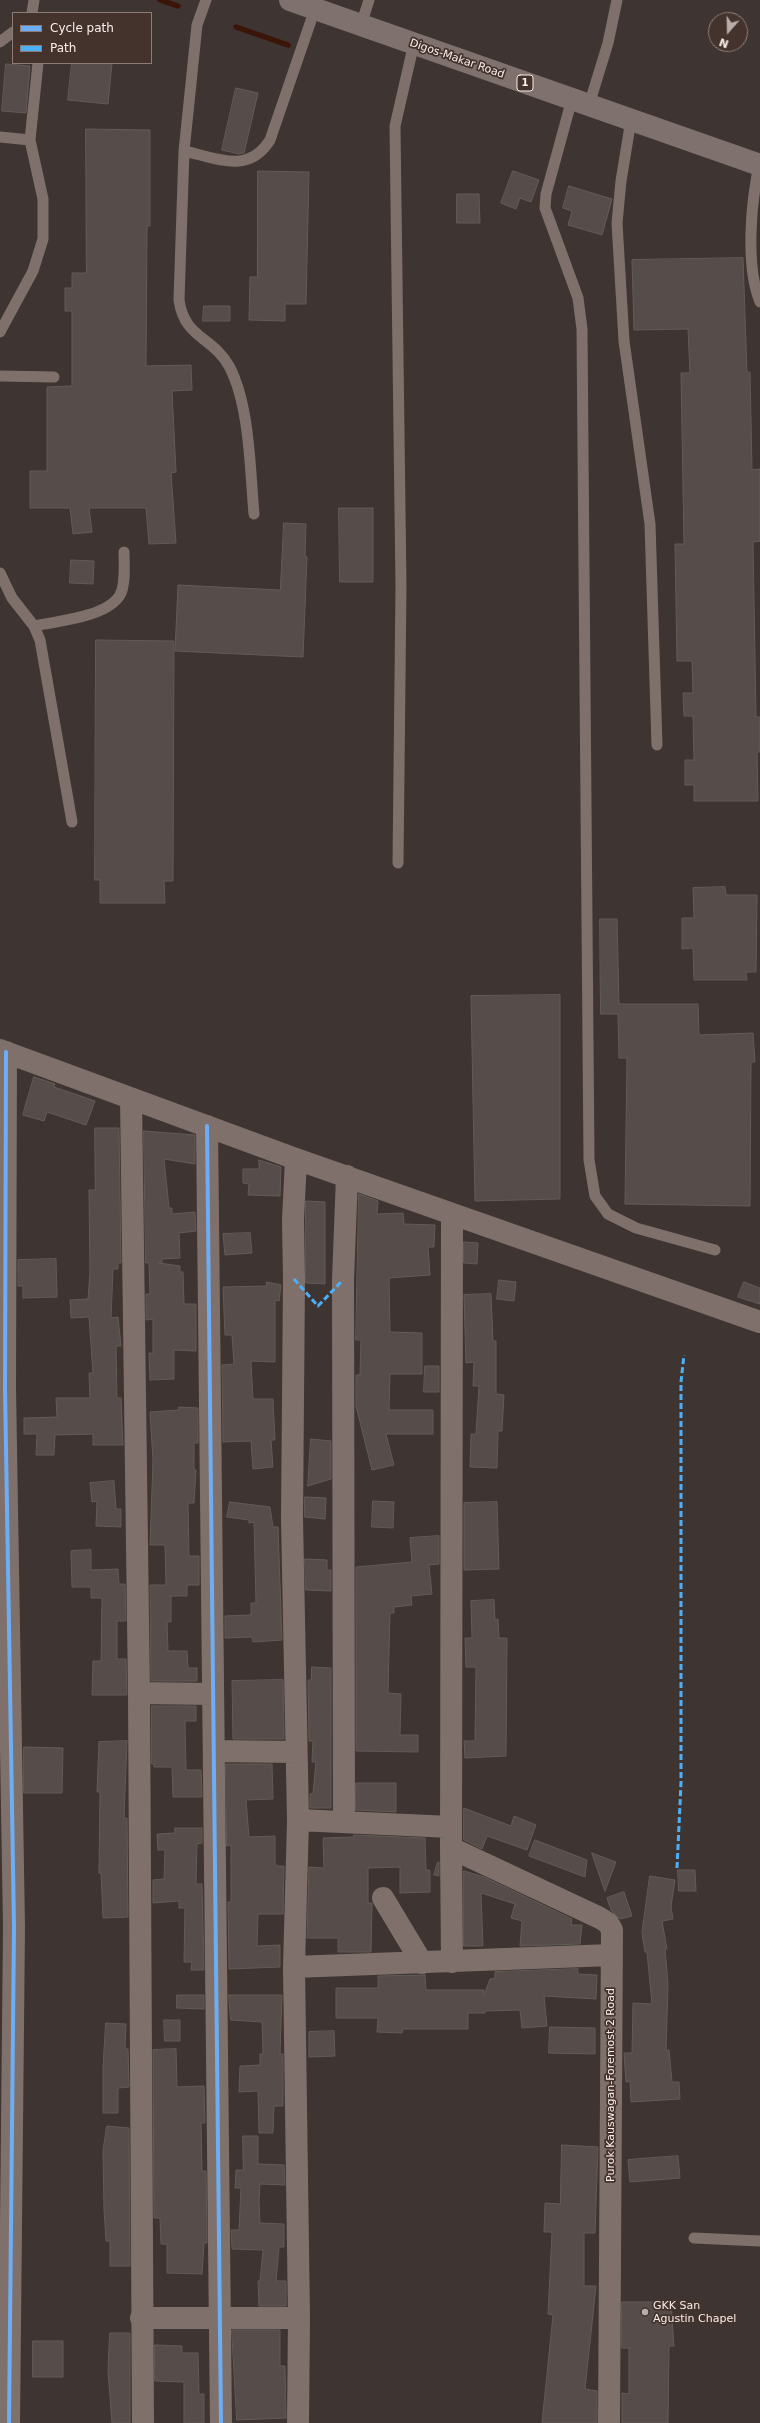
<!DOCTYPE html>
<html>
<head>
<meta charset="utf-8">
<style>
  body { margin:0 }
  #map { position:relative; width:760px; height:2423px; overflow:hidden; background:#3e3532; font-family:"DejaVu Sans",sans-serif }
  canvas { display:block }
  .legend { position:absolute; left:12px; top:12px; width:140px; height:52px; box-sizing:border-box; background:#44322c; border:1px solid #8d7d78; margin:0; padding:5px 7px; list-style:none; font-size:12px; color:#faeeea }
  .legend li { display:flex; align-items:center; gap:8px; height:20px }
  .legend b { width:20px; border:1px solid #8d7d78 }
  .north { position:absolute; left:708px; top:12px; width:40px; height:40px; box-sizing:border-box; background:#44322c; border:1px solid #8d7d78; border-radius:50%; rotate:200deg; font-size:11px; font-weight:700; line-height:16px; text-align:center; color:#faeeea }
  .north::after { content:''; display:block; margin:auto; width:14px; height:18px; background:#b8adaa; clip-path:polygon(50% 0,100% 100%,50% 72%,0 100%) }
</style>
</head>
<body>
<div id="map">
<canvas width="760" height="2423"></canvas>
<ul class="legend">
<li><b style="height:5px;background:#6dadf4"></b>Cycle path</li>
<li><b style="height:5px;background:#4cb0f7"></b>Path</li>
</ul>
<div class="north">N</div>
</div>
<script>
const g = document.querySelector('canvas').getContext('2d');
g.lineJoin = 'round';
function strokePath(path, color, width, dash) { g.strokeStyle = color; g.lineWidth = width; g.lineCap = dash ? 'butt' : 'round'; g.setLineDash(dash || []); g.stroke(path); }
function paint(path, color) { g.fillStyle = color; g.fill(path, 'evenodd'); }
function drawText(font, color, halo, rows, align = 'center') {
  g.font = font + ' "DejaVu Sans",sans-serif'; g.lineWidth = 3.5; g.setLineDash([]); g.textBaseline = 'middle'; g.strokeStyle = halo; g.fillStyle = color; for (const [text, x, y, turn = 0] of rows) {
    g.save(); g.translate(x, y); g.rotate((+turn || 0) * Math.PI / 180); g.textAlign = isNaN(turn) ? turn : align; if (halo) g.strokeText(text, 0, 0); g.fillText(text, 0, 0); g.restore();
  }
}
strokePath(new Path2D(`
  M160 0 178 6
  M236 27 288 45`), '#3a1508', 5.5);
const building = new Path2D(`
  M72 63H112L108 104 68 100Z
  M6 64 30 66 26 113 2 111Z
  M236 88 258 93 244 153 239 154 222 150Z
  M86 129 150 130V226H147L146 366 191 365 192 390 172 391 176 472 171 473 176 543 149 544 146 508H89L92 532 73 534 70 508H30V471H47V387L72 386V311H65V288H72V273H86Z
  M258 171 309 172 306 304H285V321L249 320 250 277H257Z
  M513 171 539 180 531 202 520 198 516 209 501 203Z
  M569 186 612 199 602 235 568 225 572 211 563 208Z
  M457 194H479L480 223H457Z
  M743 258 747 372H750L752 470 760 469V541L753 542 756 717H760V752H757L758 801H694V785H685V760H694L693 716H684L683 693H693L692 661H677L675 544H684L681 373H690L688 329 634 330 632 260Z
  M204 306H230V321H203Z
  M339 508H373V582H340Z
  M284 523 306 524 305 556 307 557 303 657 175 651 178 585 280 590Z
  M71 560 94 561 93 584 70 583Z
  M96 640 174 641 173 881H164L165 903H100V880H95Z
  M725 887 726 895H757L756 972H746L747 980H694L693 948 682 949V918H694L693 888Z
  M600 919H617L619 1004H698L699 1035 753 1033 755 1062H751L750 1206 625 1204 627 1058H619L618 1014H601Z
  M560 995V1199L475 1201 471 996Z
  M34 1077 55 1084 54 1087 95 1101 86 1125 47 1112 44 1121 23 1115Z
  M95 1128H119L121 1263H118V1269H113L111 1318 118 1317 121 1346H116L117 1398H121L123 1445H93V1434L55 1435 54 1455H36L37 1434H24V1418L57 1417 56 1398H90L89 1373H93L89 1317 71 1318 70 1300 88 1299 90 1273 89 1190H95Z
  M144 1131 195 1135V1164L164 1159 169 1208H172V1214L195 1212 196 1231 179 1233 180 1258 162 1259V1263H159L180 1266V1272H183L184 1304H196V1351L174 1350V1379L150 1380 149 1353H153V1319L146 1320V1294H150L149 1263H146Z
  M259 1160 281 1167 280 1196 248 1195 249 1184 243 1183V1169H259Z
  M359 1194 378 1201 377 1214 403 1213 404 1224 435 1225 434 1247H428L430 1275 389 1278 390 1332 422 1333V1374H390L389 1410H433V1434H386L394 1465 372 1470 356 1406V1375H360L361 1340H356Z
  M306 1201 325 1202V1284L306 1283Z
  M250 1233 252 1253 225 1255 223 1234Z
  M464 1242 478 1243 477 1264 464 1263Z
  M56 1259 57 1297 23 1298V1286H18V1260Z
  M499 1280 516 1282 514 1301 497 1299Z
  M267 1282 281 1285 279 1301 275 1300V1362L251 1361 253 1399H273L275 1440H271L273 1467 253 1469 251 1441 223 1442 222 1365 234 1364 232 1335H225L223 1287 266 1286Z
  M744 1282 760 1288V1304L738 1297Z
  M491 1294 493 1341H496V1394L504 1395 502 1431H498L497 1468 470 1467 471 1434H476L479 1386H473L474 1362 466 1363 464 1295Z
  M425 1366H439V1392H424Z
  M179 1407 198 1408V1443H194V1470H196L194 1503H188L189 1556H199V1585H187V1596H171V1622H167L168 1651H187L188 1668H197V1681H151L150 1585H166L165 1545H150L153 1461 150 1412 179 1410Z
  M311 1439 331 1441V1479L308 1486Z
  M114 1481 116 1509H121V1527L96 1526 97 1501 92 1502 90 1483Z
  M305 1497 326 1498 325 1519 305 1517Z
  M373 1501 394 1502 393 1528 372 1527Z
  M230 1502 270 1507 273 1527H278L282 1640 253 1642 252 1637 225 1638V1616L251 1615V1603H256L254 1522 249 1523V1520L227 1517Z
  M497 1502 499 1569 464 1570V1503Z
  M439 1536V1564L429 1565 432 1594 411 1596 412 1605 394 1607V1613H390L388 1693 401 1694 400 1735H418V1752L356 1751V1567L412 1562 410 1538Z
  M91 1550V1570L118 1569 119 1584H125L126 1621H117V1659H126L127 1695H92L93 1661H101L102 1598H91V1587H72L71 1551Z
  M305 1559 327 1560V1570H331V1591L306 1590Z
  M494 1600 495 1620 498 1619 499 1638H507L506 1756 465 1758 464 1741H475L476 1667H466L465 1638H472L471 1601Z
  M312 1667 331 1668V1808H310V1794L313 1793 316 1762H312L313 1741H309L308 1680H311Z
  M283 1680 284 1739H233L232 1681Z
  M152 1706H196V1721H185L186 1770H201L202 1797H173L172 1767H154V1764H152Z
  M127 1741 124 1818H127L128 1917 103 1918 101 1873H99L100 1792H97L99 1742Z
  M24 1747 63 1748 62 1793H24Z
  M226 1764H272L273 1799 246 1800 249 1837 275 1836V1863L277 1866H284L283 1914H258L257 1946 280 1945V1967L229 1969 228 1902H231V1845L227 1846Z
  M356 1783H396V1812L356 1810Z
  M464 1808 511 1826 514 1816 536 1825 527 1850 487 1836 482 1849 464 1840Z
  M175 1828H202V1843L197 1844 196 1884H202L204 1970H191L192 1962H184L185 1908H179V1901L153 1903V1880L164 1879 165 1850H158L157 1834 175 1833Z
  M354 1835 425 1838 426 1870H430V1892L400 1893V1867L368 1868V1903H372L371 1952H338V1938H307L309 1867 324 1868 323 1838 354 1837Z
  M535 1840 587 1860 585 1877 529 1856Z
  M592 1853 616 1862 605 1891Z
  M438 1862H439V1876L434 1875Z
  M678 1870H695L696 1891H679Z
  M464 1871 484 1877 572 1919 571 1925H582L580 1944 520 1946 522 1921 511 1918 515 1904 481 1893 483 1946H464Z
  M650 1876 675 1880 671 1907 673 1919 662 1921 667 1949H665L668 1984 666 2050H669L672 2082H679L680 2099 631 2102 630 2081 626 2082 624 2053H632L633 2003 652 2004 647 1952H645L642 1933Z
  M624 1892 632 1916 620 1919 611 1910 607 1898Z
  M578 1969V1974L597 1975 596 1999 544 1996 547 2026 522 2028 520 2010 485 2011V2013H468V2029H403L402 2033 377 2032 378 2018H336V1988H378V1976L425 1975 426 1990H484V1995L490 1979 495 1978V1972Z
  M177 1995H204V2009L177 2008Z
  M229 1995H282L280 2054H283V2106H274L273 2133H259L258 2091 239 2092 240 2066 260 2065V2054H263L262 2022 231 2020Z
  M164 2020H180V2041H165Z
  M106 2023 126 2024 125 2049H128L129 2087 118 2088V2113H103V2068Z
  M550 2027 595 2028V2054L549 2053Z
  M334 2031 335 2056 309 2057V2032Z
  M176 2049 177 2087 204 2086 205 2123H201L202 2171H206L207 2243H204L202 2274 167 2273V2244H161L160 2218H154L153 2050Z
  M107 2126 129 2128 130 2266H110V2241H106L104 2209 103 2151Z
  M243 2136H258V2164L284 2165 285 2185 260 2184 259 2201 260 2223 284 2224V2247H279L276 2281H286V2306H259L258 2281H260L263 2250 232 2249 231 2230H239L241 2188H235L236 2170H243Z
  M562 2145 598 2147 595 2233H584V2286H596L585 2389 597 2391V2423H542L553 2315 548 2314 552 2232H544L545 2203 560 2204Z
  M678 2156 680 2178 630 2182 628 2160Z
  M622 2302H671L674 2346H669L668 2423H622V2393L629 2394V2348H622Z
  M232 2330H280V2366H285L286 2418 237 2420Z
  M110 2333H130V2423H112L108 2371Z
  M33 2341H63V2377H33Z
  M155 2345 182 2346V2353H198L199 2394H204V2423H184V2382L155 2381Z`);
paint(building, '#564d4a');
strokePath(building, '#635b58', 1);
strokePath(new Path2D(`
  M206 0 197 25 184 151 179 300C184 338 213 337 229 366 250 405 250 471 254 514
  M32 13 34 0
  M361 25 369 0
  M0 42 13 32
  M572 99 546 194 545 208 578 298 582 329 589 1160 595 1196 608 1214 636 1228 715 1250
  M589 105 608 43 617 0
  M631 120 621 181 617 223 624 341 650 524 657 745
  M0 137 30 140
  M184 151C217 158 248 175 270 140L316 6
  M760 161C751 200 745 265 760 302
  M0 332 33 271 43 239V199L30 140 38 63
  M0 376 54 377
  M0 573 12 598 34 626 40 640 72 822
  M34 626C58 621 107 617 120 595 126 584 124 564 124 552
  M398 863 401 586 395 126 414 43
  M694 2238 760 2241`), '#7f706c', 11);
strokePath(new Path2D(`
  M0 1050 296 1159 760 1322
  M6 1052 5 1388 14 1927 9 2423
  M131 1099 139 1693 143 2423
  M207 1126 221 2423
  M296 1159 293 1220 294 1279 292 1519 298 1820 294 1967 299 2318 298 2423
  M452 1214 451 1848 452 1962
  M139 1693 213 1694
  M214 1751 296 1752
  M298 1820 451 1827
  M344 1821 343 1280 347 1176
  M451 1848 600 1918 608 1923 612 1930 609 2423
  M383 1898 422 1963
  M294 1967 611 1955
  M141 2318H299`), '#7f706c', 22);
strokePath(new Path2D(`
  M290 0 760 165`), '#7f716d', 22);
strokePath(new Path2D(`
  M294 1279 318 1306 343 1280
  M677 1868 681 1783V1382L684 1355`), '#4cb0f7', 3, [6, 3]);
strokePath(new Path2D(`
  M6 1052 5 1388 14 1927 9 2423
  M207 1126 221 2423`), '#6dadf4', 4);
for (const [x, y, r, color] of [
  [645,2312,4,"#b8adaa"]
]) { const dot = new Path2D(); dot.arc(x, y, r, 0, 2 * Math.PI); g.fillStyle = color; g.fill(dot); strokePath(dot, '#44322c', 1.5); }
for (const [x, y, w] of [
  [525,83,16]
]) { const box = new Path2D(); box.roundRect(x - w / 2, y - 8, w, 16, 3); g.fillStyle = '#44322c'; g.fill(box); strokePath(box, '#faeeea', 1); }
drawText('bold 10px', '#faeeea', null, [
  ["1",525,83]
]);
drawText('11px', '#faeeea', '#44322c', [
  ["Digos-Makar Road",457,59,19],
  ["Purok Kauswagan-Foremost 2 Road",611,2085,-90]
]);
drawText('11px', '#faeeea', '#44322c', [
  ["GKK San",653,2306],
  ["Agustin Chapel",653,2319]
], 'left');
</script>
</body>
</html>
